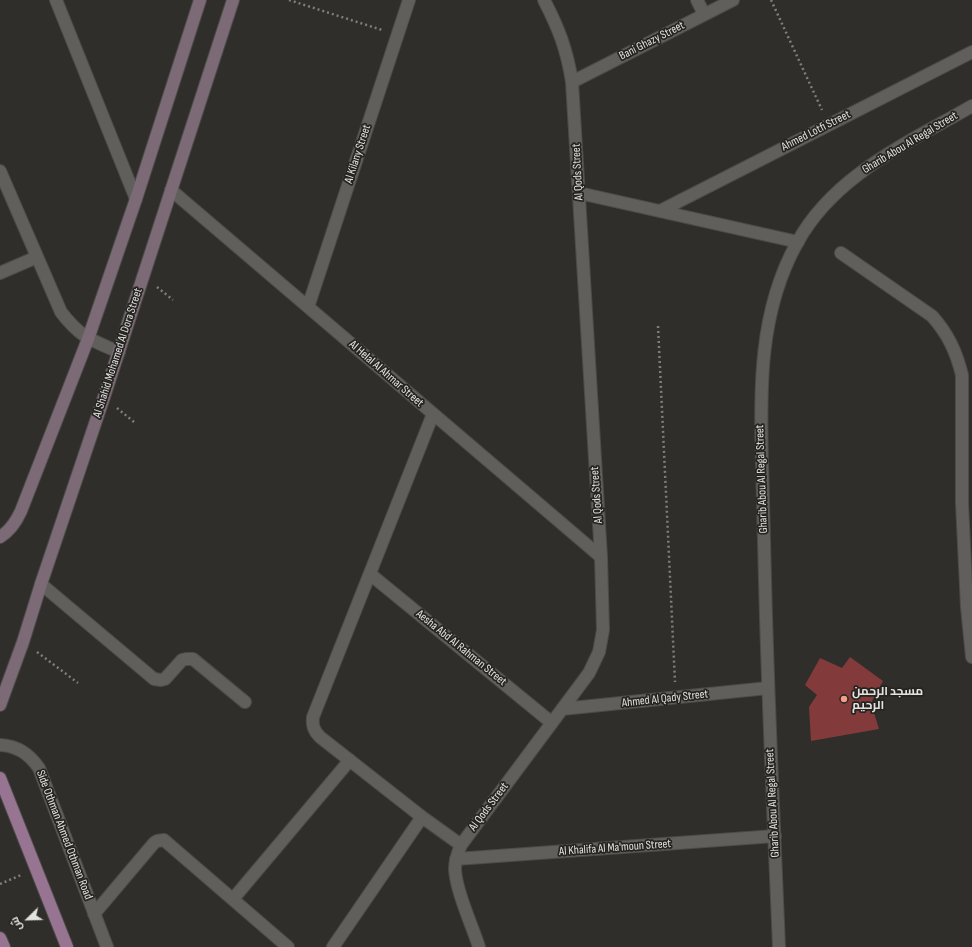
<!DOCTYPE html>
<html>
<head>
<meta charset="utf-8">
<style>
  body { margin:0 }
  #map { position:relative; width:972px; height:947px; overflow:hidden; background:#2f2e2b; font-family:"Sofia Sans Condensed",Cairo,sans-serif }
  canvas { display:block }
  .north { position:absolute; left:8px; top:899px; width:40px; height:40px; -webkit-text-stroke:3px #252421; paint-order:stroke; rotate:247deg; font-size:11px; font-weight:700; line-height:16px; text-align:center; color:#e2e2e0 }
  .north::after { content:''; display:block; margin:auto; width:14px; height:18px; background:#e2e2e0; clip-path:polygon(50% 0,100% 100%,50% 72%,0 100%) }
</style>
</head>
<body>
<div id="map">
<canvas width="972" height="947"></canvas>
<div class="north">ش</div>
</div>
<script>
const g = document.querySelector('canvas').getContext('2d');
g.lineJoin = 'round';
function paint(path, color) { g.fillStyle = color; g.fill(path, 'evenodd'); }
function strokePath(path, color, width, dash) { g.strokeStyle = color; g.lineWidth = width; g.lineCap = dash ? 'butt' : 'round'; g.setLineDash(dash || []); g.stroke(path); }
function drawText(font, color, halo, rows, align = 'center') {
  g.font = font + ' "Sofia Sans Condensed",Cairo,sans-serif'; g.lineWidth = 3.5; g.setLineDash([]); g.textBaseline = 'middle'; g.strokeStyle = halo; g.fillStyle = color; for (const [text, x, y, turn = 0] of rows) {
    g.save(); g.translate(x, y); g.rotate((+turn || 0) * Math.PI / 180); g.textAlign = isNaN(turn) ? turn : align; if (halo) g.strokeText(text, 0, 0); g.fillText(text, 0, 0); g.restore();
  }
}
paint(new Path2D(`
  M850 657 883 681 871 703 879 729 811 741 809 707 817 695 805 685 820 658 842 668Z`), '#823b3a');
const service = new Path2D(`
  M841 253 932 316C948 334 956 351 962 375V503L967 607 972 657
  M0 273 37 257`);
const minor = new Path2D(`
  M56 0 136 199
  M697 0 704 14
  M572 82 733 0
  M0 171 61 312C80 337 91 340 119 352
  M171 190 601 557
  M579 193 798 242
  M660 211 972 52
  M308 307 409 0
  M433 414 313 717C312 726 314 731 320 737L422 817 461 845
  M370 574 552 723
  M41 584 154 679 161 680 165 679 182 660 186 659H193L245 702
  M562 709 768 688
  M0 745C18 746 29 754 39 768L107 947
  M456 859 775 836
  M233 899 350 760
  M94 914 154 843 157 841 164 840 288 947
  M333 947 422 817
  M479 947C472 925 456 891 455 869 455 860 458 852 461 845L589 673 599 652 603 630 601 557 572 82C567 50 559 29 544 0`);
const tertiary = new Path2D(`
  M779 947C774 825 768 703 765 580 764 541 763 502 762 463 760 388 759 311 797 243 834 175 908 143 972 106`);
const secondary = new Path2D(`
  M0 537C10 531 16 522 21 511L88 339 136 199 200 0
  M0 705 23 642 41 584 104 397 233 0`);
const primary = new Path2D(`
  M0 778 67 947
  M0 938 4 947`);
strokePath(service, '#4c4b48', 14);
strokePath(minor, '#4c4b48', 14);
strokePath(tertiary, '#4c4b48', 14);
strokePath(secondary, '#4c4b48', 14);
strokePath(primary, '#4c4b48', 14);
strokePath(new Path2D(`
  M289 0 382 30
  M771 0 822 110
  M157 287 173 300
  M658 326 675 682
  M117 408 134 422
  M37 652 78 683
  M0 884 21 875`), '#7f7e7c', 2.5, [2, 3]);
strokePath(service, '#605f5b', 12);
strokePath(minor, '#605f5b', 12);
strokePath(tertiary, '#605f5b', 12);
strokePath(secondary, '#7c6a77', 12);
strokePath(primary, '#987493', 12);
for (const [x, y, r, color] of [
  [844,699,4,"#f49e88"]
]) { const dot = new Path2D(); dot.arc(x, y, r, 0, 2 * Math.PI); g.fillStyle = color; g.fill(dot); strokePath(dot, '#252421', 1.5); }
drawText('12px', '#e2e2e0', '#252421', [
  ["Bani Ghazy Street",652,41,-27],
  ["Ahmed Lotfi Street",816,131,-27],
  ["Gharib Abou Al Regal Street",910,143,-31],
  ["Al Kilany Street",358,154,-72],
  ["Al Qods Street",578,172,-93],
  ["Al Shahid Mohamed Al Dora Street",118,353,-72],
  ["Al Helal Al Ahmar Street",386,374,41],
  ["Gharib Abou Al Regal Street",762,479,-92],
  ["Al Qods Street",597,495,-94],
  ["Aesha Abd Al Rahman Street",461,648,39],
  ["Ahmed Al Qady Street",665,699,-6],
  ["Gharib Abou Al Regal Street",773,803,-93],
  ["Al Qods Street",489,807,-53],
  ["Side Othman Ahmed Othman Road",64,835,69],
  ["Al Khalifa Al Ma'moun Street",615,848,-4]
]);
drawText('bold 12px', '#e2e2e0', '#252421', [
  ["مسجد الرحمن",852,692],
  ["الرحيم",852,706]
], 'left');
</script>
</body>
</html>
